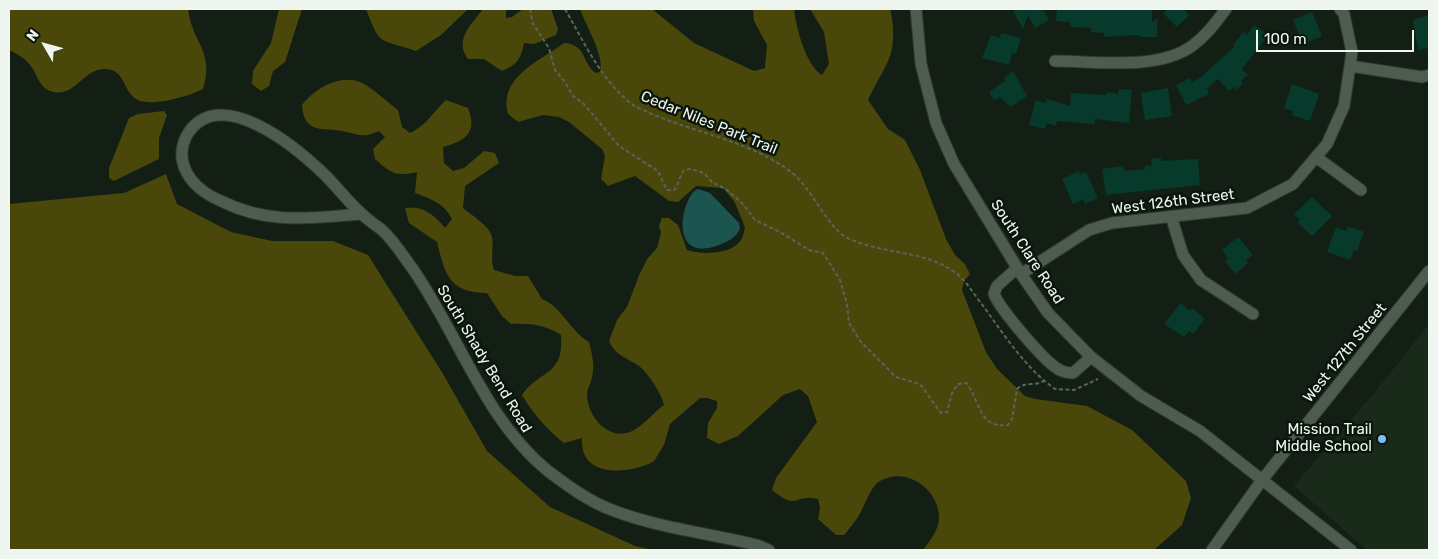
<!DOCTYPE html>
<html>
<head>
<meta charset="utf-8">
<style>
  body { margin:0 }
  #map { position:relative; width:1438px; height:559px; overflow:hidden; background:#131f14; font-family:Rubik,sans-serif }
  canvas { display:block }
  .frame { position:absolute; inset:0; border:10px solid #eef6ef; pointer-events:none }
  .north { position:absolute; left:20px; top:20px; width:50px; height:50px; -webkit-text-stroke:4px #0a160c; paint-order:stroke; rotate:308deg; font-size:14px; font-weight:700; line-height:20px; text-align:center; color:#eef6ef }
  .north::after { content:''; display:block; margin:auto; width:18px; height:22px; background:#eef6ef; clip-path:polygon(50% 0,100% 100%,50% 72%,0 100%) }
  .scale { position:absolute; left:1256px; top:30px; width:158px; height:22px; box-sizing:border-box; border:2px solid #eef6ef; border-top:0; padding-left:6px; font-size:15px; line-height:18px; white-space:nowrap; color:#eef6ef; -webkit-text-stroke:4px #0a160c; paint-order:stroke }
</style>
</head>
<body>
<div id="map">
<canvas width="1438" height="559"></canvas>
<div class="frame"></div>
<div class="north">N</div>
<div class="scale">100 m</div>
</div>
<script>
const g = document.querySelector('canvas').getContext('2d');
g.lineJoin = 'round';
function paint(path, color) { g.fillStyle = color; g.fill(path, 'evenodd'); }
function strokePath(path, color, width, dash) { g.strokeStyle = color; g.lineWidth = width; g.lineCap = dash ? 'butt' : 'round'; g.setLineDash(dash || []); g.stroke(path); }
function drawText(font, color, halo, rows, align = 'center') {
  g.font = font + ' Rubik,sans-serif'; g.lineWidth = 5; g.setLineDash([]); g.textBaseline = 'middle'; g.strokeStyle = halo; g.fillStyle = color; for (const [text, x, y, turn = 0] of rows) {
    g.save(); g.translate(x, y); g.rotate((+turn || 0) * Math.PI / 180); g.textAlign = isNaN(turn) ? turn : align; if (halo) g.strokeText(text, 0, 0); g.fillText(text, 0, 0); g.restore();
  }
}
paint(new Path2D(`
  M1429 324V550H1367L1294 486 1375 392Z`), '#192a1b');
paint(new Path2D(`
  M9 9H188C192 43 215 51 203 89 190 96 149 108 136 99 123 91 125 69 105 69 82 68 74 102 48 90 38 85 37 73 30 65 25 58 17 54 9 50Z
  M279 9H302L285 62 273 71 269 86 261 91 252 84 253 71 271 43Z
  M366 9H468L441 35 416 51C379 38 381 48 366 9Z
  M483 9H506V18L512 17 523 9H551L558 29 556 35 534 44 524 43C521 59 517 65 502 71L484 59H468C454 40 471 25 483 9Z
  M580 9H652L694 43 754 71 765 68 767 45 754 21 753 9H794C796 27 806 66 822 75L829 64 824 32 810 9H890C894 24 895 44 889 59 883 73 874 86 868 100L888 129 905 140 920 170 946 239 955 255 965 264 970 274 964 281 962 290 986 352 997 369 1025 396 1035 399 1087 406 1132 430 1186 481 1191 498 1182 525 1154 550H923C930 541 940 528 939 516 938 488 905 466 880 481 870 487 865 506 858 517 854 523 849 529 844 535H836L818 519 820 508 818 499C794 493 799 512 772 490L776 478 817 422 808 396 800 389 783 395 738 436 719 444 707 438 708 423 717 408V401L707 398H700L670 424 664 445 654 461C636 472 590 479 583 450 582 447 582 442 582 438L564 443C548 431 532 412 522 395 540 369 564 377 561 335 545 325 531 323 511 324L502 316 487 293C449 293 445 274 437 242L409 223 405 208C422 205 435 215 445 228L452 219C444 203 431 199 415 193L417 172C395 177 391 173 375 159L373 149 385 137 379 131C362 139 359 134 342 131 323 127 304 135 302 105 314 90 338 74 360 82 373 88 386 101 398 110L402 127 410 133C426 126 433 112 446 100L468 108C478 133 465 141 443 147L444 163 453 171 464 168 484 151 495 153 499 163 465 186 463 208C471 215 490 226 492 237 494 249 490 258 494 270L515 276H528L542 299C561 306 571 332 589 342 592 354 595 365 592 377 591 383 587 389 587 395 588 419 611 443 634 430 645 424 654 412 664 405 662 394 648 373 639 366 626 357 616 356 609 341L617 320 627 307 640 273 648 258 657 248 661 233 659 226 662 218H669L678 225 687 250C701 255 734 255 742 238 744 235 744 230 745 227L734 201 723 188 696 186 678 202 669 201 635 176 608 186 601 179 605 156 602 149 569 122 559 117 543 115 518 122 508 114C499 76 539 62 564 43 588 45 581 63 596 73L600 72C605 56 585 24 580 9Z
  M164 111 167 115 159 138V159L114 181 109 178V168L129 118 138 114Z
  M166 174 177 204 231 232 272 241H333L368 255 443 374 487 451 550 507 635 546 653 550H9V204L124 193Z`), '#4a470a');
paint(new Path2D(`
  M698 189 710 193 739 223 740 229C735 238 729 241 719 245 666 265 682 194 698 189Z`), '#1c5450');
paint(new Path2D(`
  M1012 9H1043L1049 20 1035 28 1028 15 1023 29Z
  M1057 9H1152V23L1157 18V37H1140V35L1104 37V33L1091 32V28L1070 27V22L1056 21Z
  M1167 9H1184L1189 15 1177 27 1163 13Z
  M1312 12 1322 36 1303 44 1293 20Z
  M1429 15V48L1418 50 1413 20Z
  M1254 25 1268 35 1242 69 1248 75 1241 81 1243 83 1236 90 1234 87 1229 91 1218 79 1207 89 1209 94 1186 105 1176 85 1190 78 1192 82 1201 77 1235 46 1233 45 1243 32 1247 35Z
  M1001 33 1021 38 1016 54 1012 53 1009 65 982 58 991 35 1000 38Z
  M1013 71 1027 96 1011 107 1000 97 994 100 989 92 1005 81 1004 78Z
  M1292 84 1319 94 1310 121 1292 115 1293 111 1284 108Z
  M1168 88 1172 116 1145 120 1141 93Z
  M1119 89 1132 90 1129 123 1095 119V124L1057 121 1056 126 1047 123 1045 129 1029 125 1036 100 1046 103 1047 99 1070 106 1071 93 1106 95 1107 92 1118 94Z
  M1161 158V161L1198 159 1200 185 1106 195 1102 169 1123 166 1124 171 1145 169V166L1152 165 1151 159Z
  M1079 171 1080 174 1086 172 1098 198 1085 204 1084 199 1073 204 1062 179Z
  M1312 197 1332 216 1312 236 1297 222 1300 220 1294 214Z
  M1348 226 1364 232 1357 251 1354 250 1350 260 1327 252 1336 227 1346 231Z
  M1238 237 1253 255 1246 260 1248 263 1235 274 1225 261 1228 258 1222 250Z
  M1181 303 1190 311 1192 308 1205 319 1193 334 1189 331 1184 337 1164 324Z`), '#083a2b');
const minor = new Path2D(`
  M916 9 921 64 936 123 954 164 1021 274 1048 313 1091 357 1141 396 1200 431 1351 550
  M1055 61C1096 61 1157 71 1192 46 1206 36 1216 22 1226 9
  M1350 66 1422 77 1429 75
  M1316 157 1361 190
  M362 214C310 218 269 225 221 201 207 195 194 186 187 173 180 160 180 148 187 135 219 82 297 148 325 175 338 188 349 203 363 215 369 221 376 225 382 230 393 240 402 254 410 265 458 332 483 418 548 471 568 486 588 501 612 510 658 528 709 533 757 545L769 550
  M1171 216 1183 255 1201 280 1253 314
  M1017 268 997 286 994 294C1000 309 1043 360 1058 369 1063 372 1067 373 1073 373L1091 357
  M1021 274 1089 230 1112 223 1247 208 1293 184 1327 144 1344 106 1352 52 1344 14 1340 9
  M1212 550 1262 480 1429 271`);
strokePath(minor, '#313831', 13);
strokePath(new Path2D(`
  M530 9 533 24 549 48 555 70 565 82 573 96 584 104 619 146 658 171 667 190H674C679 184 679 177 684 170L691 169 704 173 712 182 727 190 743 204 755 220 780 232 809 250 823 253 840 280 847 304 849 323 861 342 896 377 920 384 941 413 947 412 952 393 958 384 966 383C980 399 978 429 1008 425L1012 419 1017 389C1024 381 1036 387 1045 380
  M565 9C584 42 602 82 633 105 682 131 741 137 787 169 813 187 824 224 846 237 880 255 926 249 957 274 967 282 973 293 981 303 1003 333 1025 368 1055 389L1074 390 1098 379`), '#5a645b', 2, [4, 2.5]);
strokePath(minor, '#4e5c4f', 11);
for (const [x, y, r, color] of [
  [1382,439,5,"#81bdfa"]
]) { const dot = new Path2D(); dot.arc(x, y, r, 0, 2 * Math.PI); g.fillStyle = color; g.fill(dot); strokePath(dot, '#0a160c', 2); }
drawText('15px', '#eef6ef', '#0a160c', [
  ["Cedar Niles Park Trail",709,123,22],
  ["West 126th Street",1173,202,-7],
  ["South Clare Road",1027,252,57],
  ["West 127th Street",1345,353,-51],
  ["South Shady Bend Road",484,359,59]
]);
drawText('15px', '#eef6ef', '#0a160c', [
  ["Mission Trail",1372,430],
  ["Middle School",1372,447]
], 'right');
</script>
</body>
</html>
